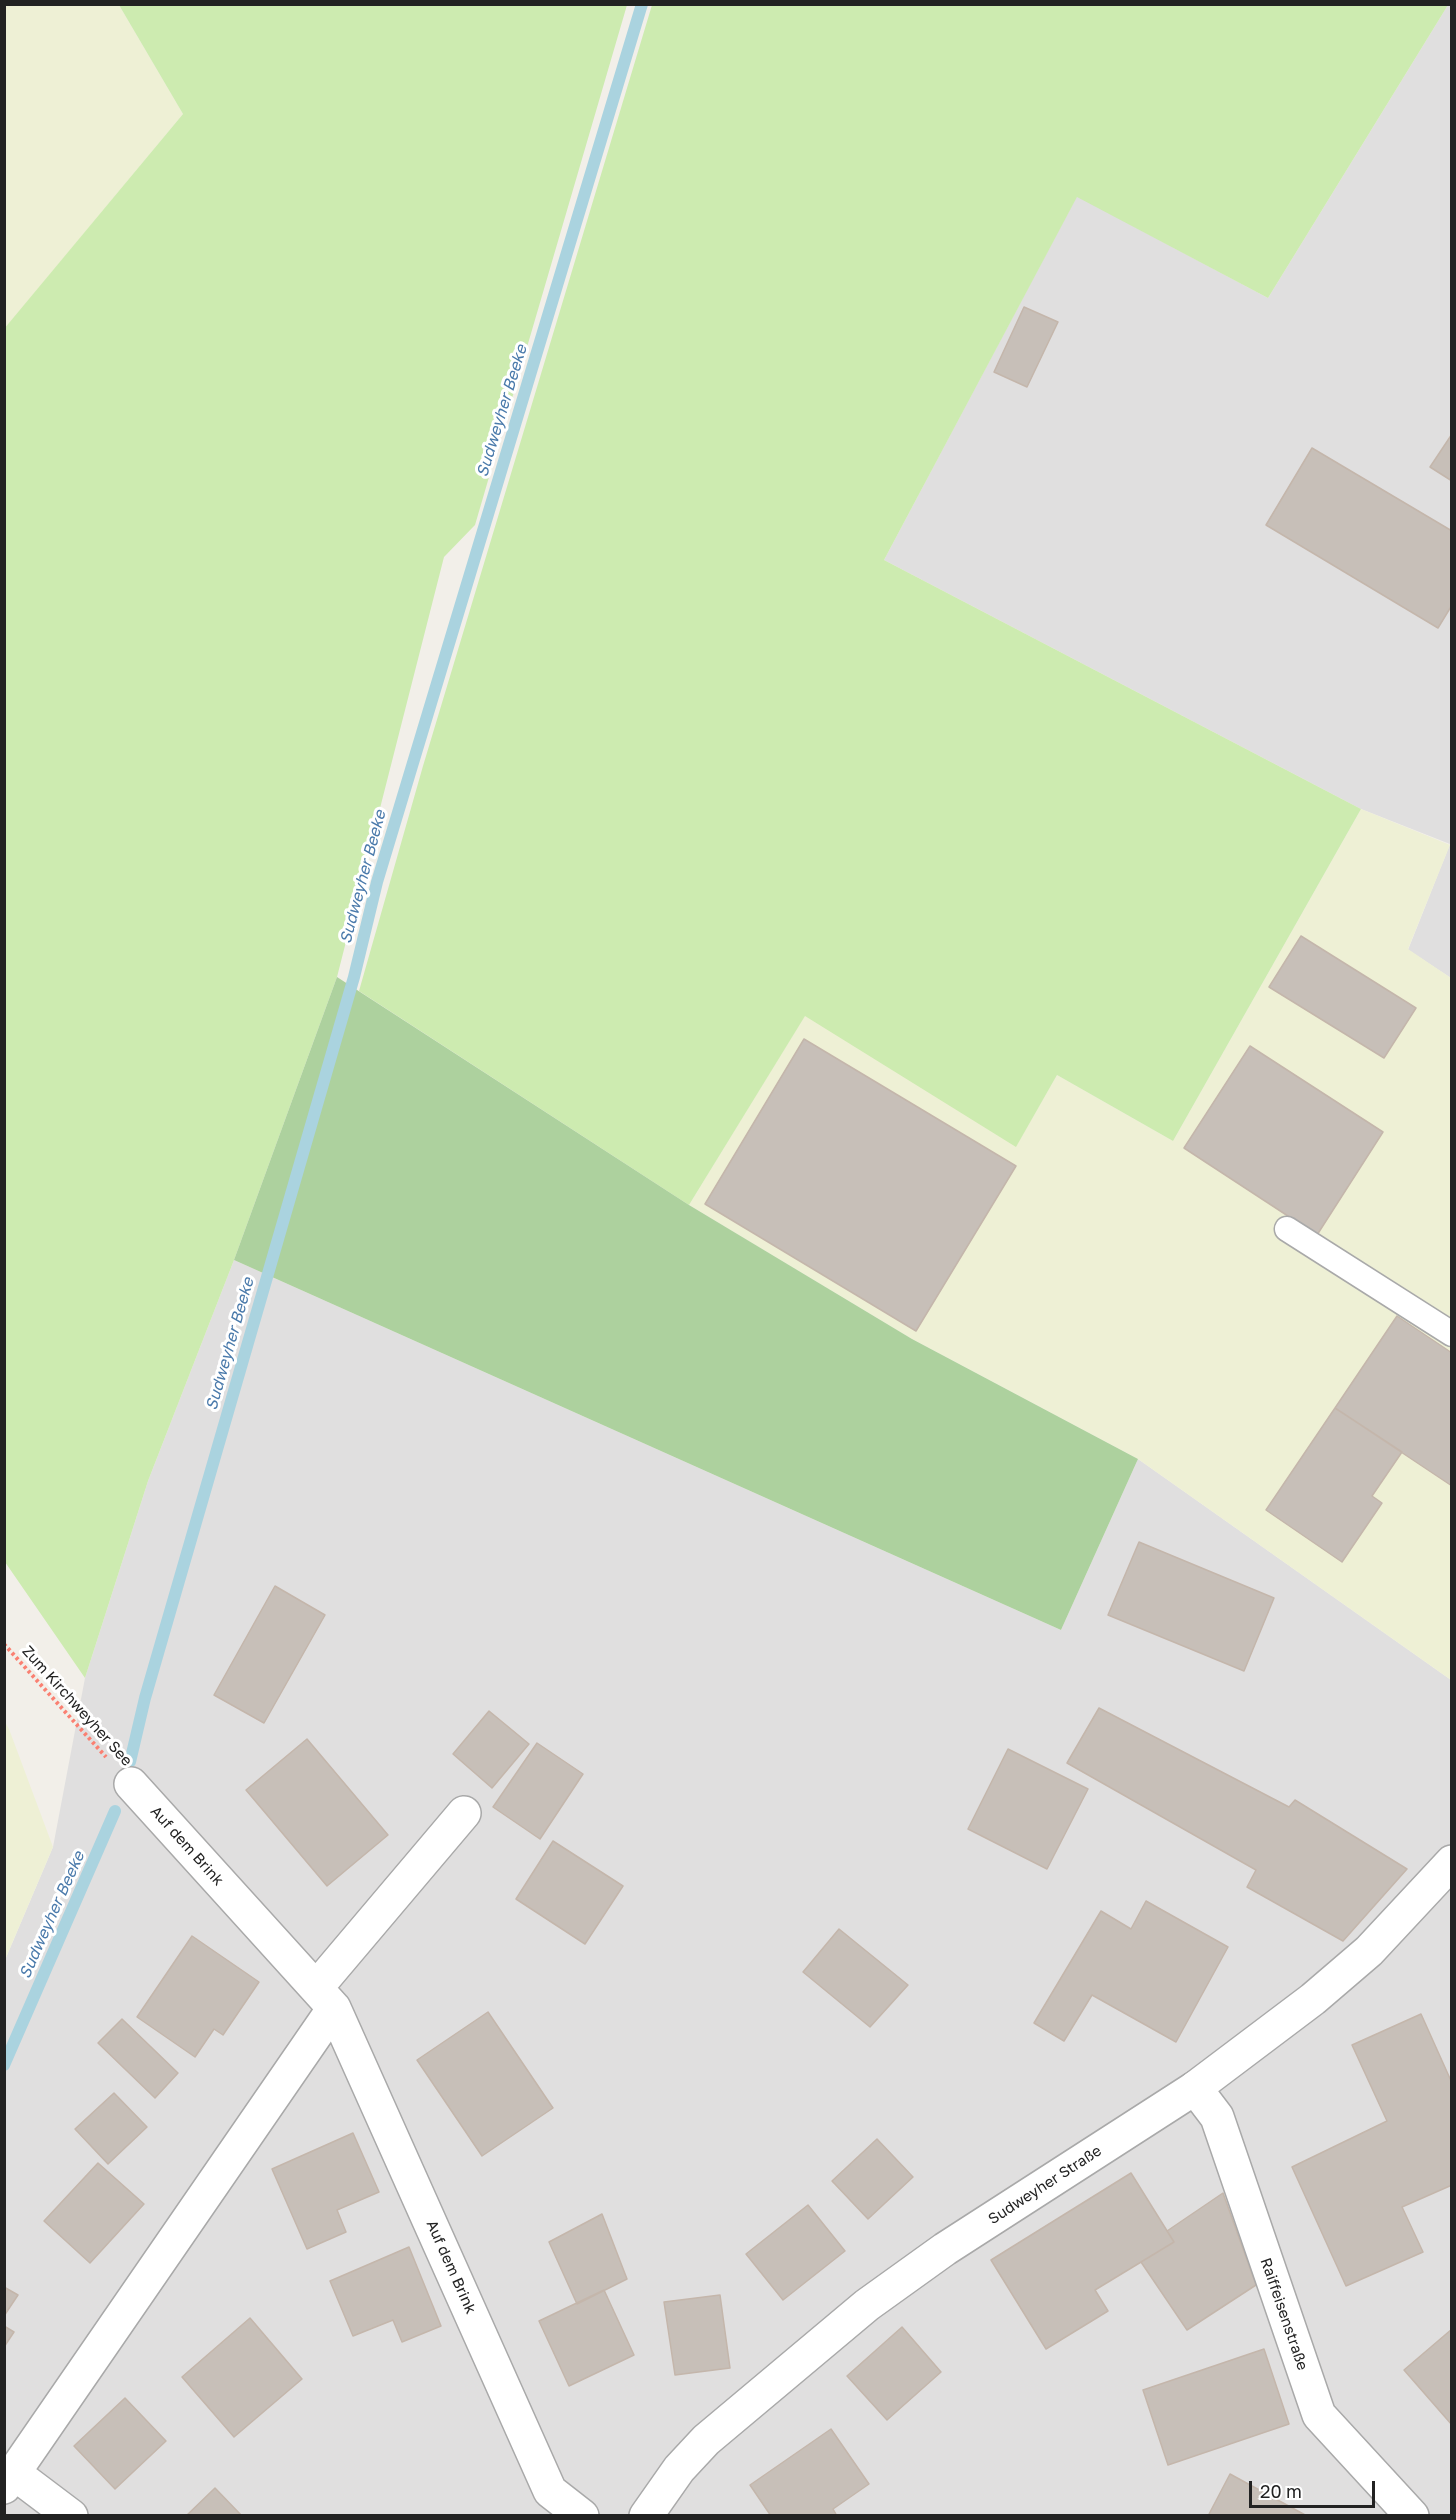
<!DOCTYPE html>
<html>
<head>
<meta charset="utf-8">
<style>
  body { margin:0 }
  #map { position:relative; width:1456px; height:2520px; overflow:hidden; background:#f2efe9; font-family:"Golos Text",sans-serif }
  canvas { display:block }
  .frame { position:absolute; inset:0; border:6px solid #222; pointer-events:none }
  .scale { position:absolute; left:1249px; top:2481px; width:126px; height:27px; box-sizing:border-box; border:3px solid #222; border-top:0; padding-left:8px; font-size:18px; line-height:21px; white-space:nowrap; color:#222; -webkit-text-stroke:4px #fff; paint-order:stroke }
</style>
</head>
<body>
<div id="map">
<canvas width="1456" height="2520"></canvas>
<div class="frame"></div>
<div class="scale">20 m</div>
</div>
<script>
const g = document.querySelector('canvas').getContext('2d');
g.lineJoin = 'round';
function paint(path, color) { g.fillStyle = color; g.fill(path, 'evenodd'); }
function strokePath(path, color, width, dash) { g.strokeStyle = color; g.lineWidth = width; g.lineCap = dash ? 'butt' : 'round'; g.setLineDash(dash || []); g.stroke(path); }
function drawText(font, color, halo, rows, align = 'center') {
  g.font = font + ' "Golos Text",sans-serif'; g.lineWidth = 6; g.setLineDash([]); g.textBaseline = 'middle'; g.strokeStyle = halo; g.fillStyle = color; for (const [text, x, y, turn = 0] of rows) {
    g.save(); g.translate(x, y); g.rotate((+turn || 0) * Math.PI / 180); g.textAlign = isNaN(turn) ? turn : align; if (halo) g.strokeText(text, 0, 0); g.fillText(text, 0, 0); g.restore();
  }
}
paint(new Path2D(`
  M1448 5H1451V978L1408 950 1450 844 1361 809 884 560 1077 196 1268 298Z
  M234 1260 1061 1630 1138 1459 1451 1680V2515L5 2516V1960L53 1847 85 1678 148 1481Z`), '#e0dfdf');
paint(new Path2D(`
  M5 5H119L183 114 5 329Z
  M1361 809 1450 845 1408 949 1451 978V1680L1138 1459 912 1339 689 1205 805 1015 1016 1146 1057 1075 1173 1141Z
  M5 1722 9 1729 53 1847 5 1960Z`), '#eef0d5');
paint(new Path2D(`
  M119 5H627L475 525 444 557 337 977 234 1260 148 1481 85 1678 5 1562 4 329 183 114Z
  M652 5H1448L1268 298 1077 197 884 560 1361 809 1173 1141 1057 1075 1016 1147 805 1016 689 1205 359 991 423 766Z`), '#cdebb0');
paint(new Path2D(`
  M337 977 689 1205 912 1339 1138 1459 1061 1630 234 1260Z`), '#add19e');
strokePath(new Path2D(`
  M130 1762 145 1698 354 977 377 882 642 4
  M4 2065 115 1811`), '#aad3df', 12);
const building = new Path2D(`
  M1024 307 1058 322 1027 387 994 372Z
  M1452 434V481L1430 467Z
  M1312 448 1452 531V605L1438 628 1266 525Z
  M1301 936 1416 1008 1384 1058 1269 987Z
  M804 1039 1016 1166 916 1331 705 1204Z
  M1250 1046 1383 1132 1317 1235 1184 1148Z
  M1397 1316 1452 1353V1486L1335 1408Z
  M1335 1408 1402 1452 1372 1496 1382 1503 1342 1562 1266 1510Z
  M1139 1542 1274 1598 1244 1671 1108 1615Z
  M275 1586 325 1615 264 1723 214 1695Z
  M1099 1708 1289 1807 1295 1800 1407 1869 1343 1941 1247 1887 1256 1870 1067 1763Z
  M489 1711 529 1744 492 1788 453 1754Z
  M307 1739 388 1835 327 1886 246 1790Z
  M537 1743 583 1774 540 1839 493 1807Z
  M1008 1749 1088 1789 1047 1869 968 1829Z
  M553 1841 623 1886 585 1944 516 1899Z
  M1146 1901 1228 1947 1176 2042 1092 1995 1064 2041 1034 2023 1101 1911 1131 1929Z
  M839 1929 908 1985 870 2027 803 1972Z
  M192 1936 259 1982 223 2035 214 2029 195 2057 137 2017Z
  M488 2012 553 2108 482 2156 417 2060Z
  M1421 2014 1452 2083V2185L1402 2207 1423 2252 1346 2286 1292 2167 1387 2121 1352 2045Z
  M122 2019 178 2073 155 2098 98 2043Z
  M114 2093 147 2127 108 2164 75 2129Z
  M353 2133 379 2192 337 2210 346 2232 307 2249 272 2169Z
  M877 2139 913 2177 868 2219 832 2181Z
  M98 2163 144 2204 90 2263 44 2221Z
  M1131 2173 1174 2242 1095 2290 1108 2311 1046 2349 991 2260Z
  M1223 2193 1256 2285 1187 2330 1141 2262 1174 2242 1167 2231Z
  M808 2205 845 2251 783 2300 746 2254Z
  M602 2214 627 2279 577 2304 549 2242Z
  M409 2247 441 2326 402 2342 393 2320 353 2336 330 2281Z
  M4 2287 18 2295 4 2316Z
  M604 2290 634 2355 569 2386 539 2321Z
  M720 2295 730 2368 675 2375 664 2302Z
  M250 2318 302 2379 234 2437 182 2377Z
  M4 2326 14 2332 4 2347Z
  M902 2327 941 2372 887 2420 847 2376Z
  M1452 2329V2425L1404 2370Z
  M1264 2349 1289 2424 1168 2465 1143 2390Z
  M125 2398 166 2441 115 2489 74 2446Z
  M831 2429 869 2484 833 2509 837 2516H771L750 2485Z
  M1230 2474 1307 2516H1208Z
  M215 2488 242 2516H186Z`);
paint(building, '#c7bfb8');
strokePath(building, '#c4b6ab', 1.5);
const service = new Path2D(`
  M1287 1229 1452 1334`);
const minor = new Path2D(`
  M131 1784 334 2008 550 2491 582 2516
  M316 1988 464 1813
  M1195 2088 1217 2117 1319 2415 1412 2516
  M14 2473 71 2516
  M4 2487 334 2008`);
const tertiary = new Path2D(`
  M646 2516 679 2469 706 2440 867 2305 945 2249 1195 2088 1313 1999 1369 1951 1452 1862`);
strokePath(service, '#a9a9a9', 27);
strokePath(minor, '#a9a9a9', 36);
strokePath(tertiary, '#a9a9a9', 36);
strokePath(new Path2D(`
  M4 1644 106 1757`), '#fa8072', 4, [3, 3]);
strokePath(service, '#fff', 24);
strokePath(minor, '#fff', 33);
strokePath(tertiary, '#fff', 33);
drawText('15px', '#222', '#fff', [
  ["Zum Kirchweyher See",77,1706,48],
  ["Auf dem Brink",187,1846,48],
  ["Sudweyher Straße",1045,2185,-33],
  ["Auf dem Brink",451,2267,66],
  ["Raiffeisenstraße",1284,2314,71]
]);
drawText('italic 16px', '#4a7aab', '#fff', [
  ["Sudweyher Beeke",502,411,-73],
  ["Sudweyher Beeke",363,877,-75],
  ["Sudweyher Beeke",230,1344,-74],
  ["Sudweyher Beeke",52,1915,-66]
]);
</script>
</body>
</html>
